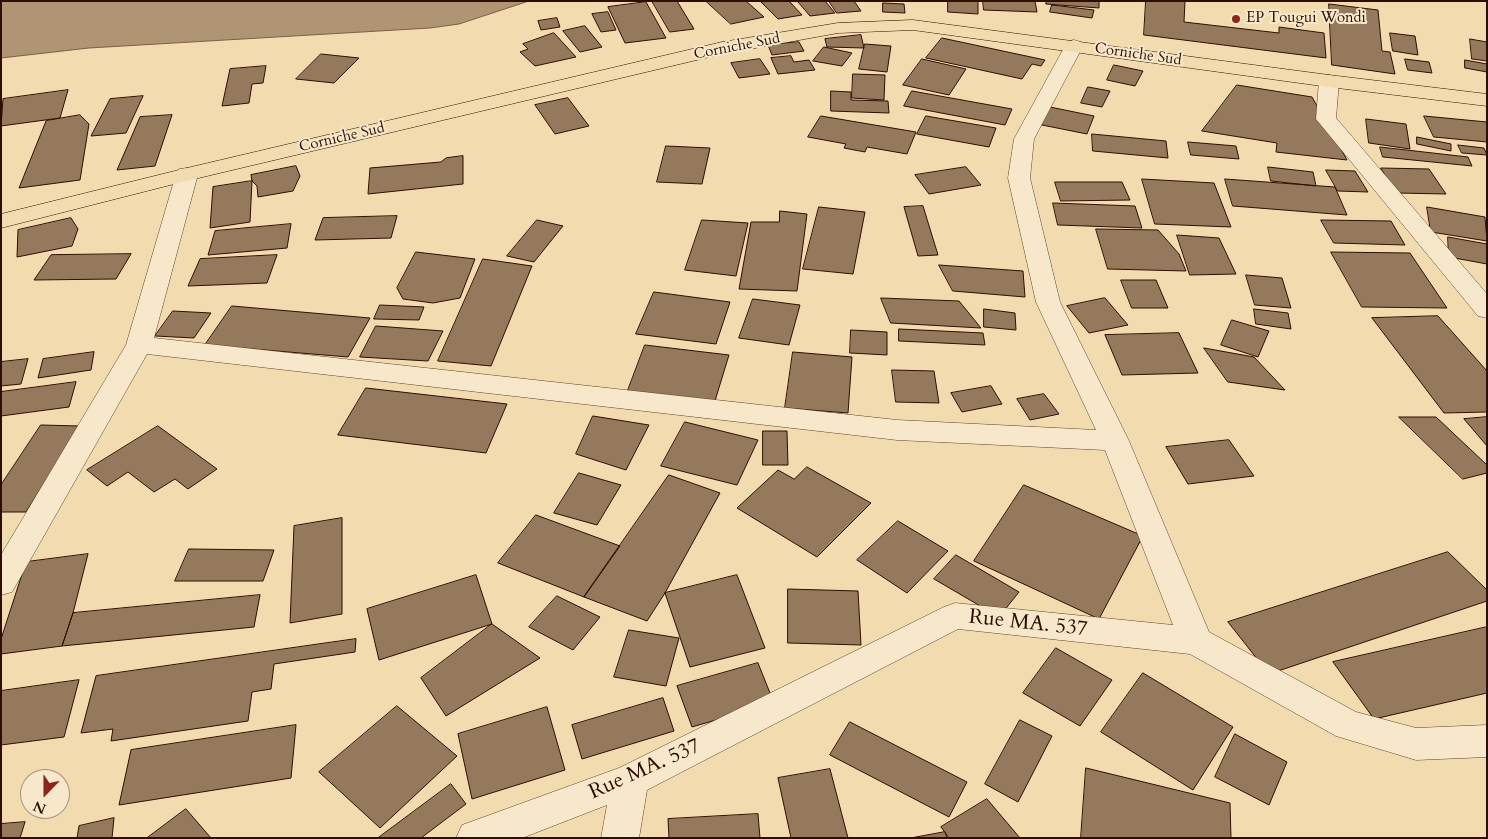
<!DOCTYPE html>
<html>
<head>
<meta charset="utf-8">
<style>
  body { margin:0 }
  #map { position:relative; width:1488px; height:839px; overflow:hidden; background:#f3dbb0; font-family:Cardo,serif }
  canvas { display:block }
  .frame { position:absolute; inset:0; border:2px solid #2e0e00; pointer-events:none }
  .north { position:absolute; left:20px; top:769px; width:50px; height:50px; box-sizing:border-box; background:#f7e8cc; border:1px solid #a7917a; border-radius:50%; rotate:202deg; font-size:14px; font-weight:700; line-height:20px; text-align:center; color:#2e0e00 }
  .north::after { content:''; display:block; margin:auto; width:18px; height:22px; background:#8f2418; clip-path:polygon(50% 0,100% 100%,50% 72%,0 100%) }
</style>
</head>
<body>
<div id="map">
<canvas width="1488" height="839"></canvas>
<div class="frame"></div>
<div class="north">N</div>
</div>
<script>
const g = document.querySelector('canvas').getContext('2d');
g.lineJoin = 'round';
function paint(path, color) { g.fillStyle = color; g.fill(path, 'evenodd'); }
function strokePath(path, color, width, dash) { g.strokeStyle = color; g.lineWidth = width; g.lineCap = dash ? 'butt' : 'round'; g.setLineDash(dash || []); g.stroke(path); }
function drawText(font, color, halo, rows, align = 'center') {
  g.font = font + ' Cardo,serif'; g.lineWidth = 4; g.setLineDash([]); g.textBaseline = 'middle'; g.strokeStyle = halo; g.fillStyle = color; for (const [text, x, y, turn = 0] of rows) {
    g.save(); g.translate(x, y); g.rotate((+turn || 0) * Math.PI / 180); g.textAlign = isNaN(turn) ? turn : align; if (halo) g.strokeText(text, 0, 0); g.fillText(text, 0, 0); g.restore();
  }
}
const water = new Path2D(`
  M1 1H529L459 24 430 28 89 48 1 58Z`);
paint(water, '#b09574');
strokePath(water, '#7c5f46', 1);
const building = new Path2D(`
  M652 1H677L694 29 670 32Z
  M706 1H746L764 17 731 24Z
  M789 1 802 15 778 19 761 2Z
  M793 1H825L835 13 810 16 798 2Z
  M829 1H854L861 11 837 13Z
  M948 1H978V14L948 12Z
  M983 1H1035L1037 12 984 10Z
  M1047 1H1099V8L1046 4Z
  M1146 1H1185L1184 22 1279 33V27L1324 33 1326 58 1144 35Z
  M646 2 666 38 625 43 608 7Z
  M883 3 904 4 905 13 883 12Z
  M1329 4 1378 10 1382 51 1390 52 1395 74 1332 65Z
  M1052 5 1094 10 1092 18 1050 12Z
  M608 12 616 30 601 32 592 14Z
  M557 18 560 27 541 30 538 21Z
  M585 26 602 47 580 52 563 31Z
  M554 33 576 57 535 66 520 52 528 49 523 44Z
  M1390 33 1415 36 1418 55 1393 51Z
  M861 35 864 48 827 47 825 39Z
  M942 38 1045 60 1041 66 1032 64 1022 79 926 58Z
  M1470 39 1487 42V61L1472 59Z
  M799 42 804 51 772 55 768 45Z
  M865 44 891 46 887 72 859 69Z
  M824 47 852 53 842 66 813 61Z
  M321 54 359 58 334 83 296 79Z
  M791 56 794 62 809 60 815 70 778 74 771 58Z
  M760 59 770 74 739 78 731 63Z
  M922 59 966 69 949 95 903 85Z
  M1405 59 1429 62 1432 73 1408 70Z
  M1465 60 1487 64V72L1465 68Z
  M1114 65 1143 71 1135 86 1107 80Z
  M266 66 263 83 252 84 249 103 222 106 230 69Z
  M853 74 885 75 884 100 852 98Z
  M1237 85 1312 97 1347 160 1276 152 1277 143 1202 131Z
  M1088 87 1110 91 1102 107 1081 103Z
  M68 90 60 118 1 126 3 99Z
  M831 91 851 92V100L888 101 889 113 831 111Z
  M912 91 1012 109 1005 125 904 106Z
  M143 96 126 133 91 136 110 99Z
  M568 98 589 126 555 134 535 105Z
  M1045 106 1094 116 1087 134 1037 124Z
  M80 115 89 124 80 180 19 188 46 121Z
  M172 115 155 166 117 170 140 117Z
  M821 116 916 132 907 154 867 147 865 152 844 148 846 144 808 137Z
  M926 116 996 128 989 147 917 134Z
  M1424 116 1487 122V142L1434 137Z
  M1366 119 1406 124 1410 149 1369 143Z
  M1092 134 1166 141 1168 158 1093 151Z
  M1417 137 1451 144V151L1417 144Z
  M1188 142 1236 146 1239 159 1191 155Z
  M1458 145 1484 148 1487 155 1462 153Z
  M666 146 710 148 702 184 657 182Z
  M1380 147 1468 157 1472 166 1383 157Z
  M463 156V184L368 194 370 168 441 162 446 158Z
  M296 166 300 176 293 191 258 197 257 186 252 181 251 175Z
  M966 167 981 185 929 194 915 175Z
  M1268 167 1313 172 1316 186 1271 181Z
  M1381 168 1429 169 1446 194 1397 193Z
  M1326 170 1355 171 1368 192 1338 191Z
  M1142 179 1214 183 1231 227 1155 224Z
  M1225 179 1335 187 1347 215 1233 206Z
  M252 181 250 222 210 228 213 187Z
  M1055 182H1122L1130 200 1061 201Z
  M1053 203 1135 206 1142 228 1058 225Z
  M923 206 938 255 918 256 904 207Z
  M819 207 865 212 853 274 803 269Z
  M1427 207 1485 217 1487 241 1431 232Z
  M780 211 807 214 797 291 739 289 751 222H779Z
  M397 216 391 238 315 240 323 218Z
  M71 218 78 229 72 246 17 257 18 230Z
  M537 220 563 226 534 262 507 256Z
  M702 220 748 223 736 276 685 270Z
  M1321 220 1391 221 1405 245 1334 243Z
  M291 224 287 248 208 255 215 231Z
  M1096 229 1158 230 1179 254 1186 271 1108 269Z
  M1177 235 1219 238 1236 274 1190 275Z
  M1448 237 1487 244V264L1449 257Z
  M416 252 475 259 460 298 433 303 403 299 397 288Z
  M1331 252 1410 253 1447 308 1362 307Z
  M131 254 116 279 34 280 51 255Z
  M277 255 267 283 188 286 200 259Z
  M483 259 532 266 491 366 438 361Z
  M939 265 1023 271 1025 297 953 291Z
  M1246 275 1282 278 1291 308 1255 305Z
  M1121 280H1156L1168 308H1132Z
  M654 292 730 302 716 344 636 334Z
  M881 298 959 301 981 328 891 323Z
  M1105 298 1128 325 1089 333 1067 306Z
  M753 299 800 305 789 345 739 338Z
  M380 305 424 307 419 320 374 319Z
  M232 306 370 318 348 357 205 345Z
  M984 309 1015 313 1016 330 984 327Z
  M1254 309 1288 313 1291 329 1256 324Z
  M173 311 211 313 194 338 155 336Z
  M1438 316 1487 371V412L1444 413 1372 318Z
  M1232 320 1269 331 1258 357 1221 345Z
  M376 326 443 331 428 361 360 357Z
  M899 329 983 333 985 345 899 341Z
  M851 330 887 332V355L850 353Z
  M1179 333 1198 373 1122 375 1105 335Z
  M645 345 729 355 714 404 627 393Z
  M1204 348 1254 357 1285 390 1228 382Z
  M94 352 91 370 38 378 43 359Z
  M793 352 852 357 848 413 785 408Z
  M28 359 21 384 1 386V362Z
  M892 370 934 371 939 403 896 402Z
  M76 382 69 407 1 416V392Z
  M991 386 1002 404 962 412 951 393Z
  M366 388 507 404 486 453 338 435Z
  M1044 394 1059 414 1030 420 1017 399Z
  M593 416 649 425 626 470 576 454Z
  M1399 417H1436L1487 465V473L1463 479Z
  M1487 417V446L1464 419Z
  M685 422 758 440 737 485 661 466Z
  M41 425 80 426 26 512H1V485Z
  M158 426 217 469 188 489 175 479 154 492 128 472 107 486 87 470Z
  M763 431H787L788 465H763Z
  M1229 440 1254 476 1188 484 1166 447Z
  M807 467 871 503 817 557 737 508 778 470 794 479Z
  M579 473 621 485 597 525 554 513Z
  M669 475 720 493 665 593 647 621 584 597Z
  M1024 485 1143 536 1099 619 974 561Z
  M536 515 620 546 584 597 498 563Z
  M342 518V614L290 623 294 526Z
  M898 521 948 551 907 593 857 560Z
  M189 549 274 550 263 581H175Z
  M1448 552 1487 590V601L1269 674 1228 622Z
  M88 554 73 613 62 646 1 654V639L26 562Z
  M956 555 1019 592 999 617 934 579Z
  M476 575 492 624 379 660 367 609Z
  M737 575 765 648 690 667 665 593Z
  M788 589 858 591 861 645 788 643Z
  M260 595 254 627 62 646 73 613Z
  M557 596 600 617 573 650 529 627Z
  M492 624 540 658 446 716 421 678Z
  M1487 627V693L1374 719 1333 662Z
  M629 630 679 638 666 686 614 677Z
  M356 639 355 652 274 664 271 689 252 692 248 721 111 741 113 729 81 733 96 676Z
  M1056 648 1112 680 1080 726 1023 693Z
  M758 663 774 703 692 727 677 686Z
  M1143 673 1233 727 1193 790 1101 732Z
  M79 680 64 737 1 745V691Z
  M663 698 674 731 582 759 572 725Z
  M397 706 457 756 380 828 319 772Z
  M547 707 565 770 472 799 458 734Z
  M1020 720 1052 736 1018 802 985 784Z
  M850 722 967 782 949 817 830 755Z
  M296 725 291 778 119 805 131 750Z
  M1235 734 1287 762 1269 805 1215 777Z
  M1086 768 1230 803 1231 838H1081Z
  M830 769 848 838H791L778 778Z
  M451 784 466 804 421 838H378Z
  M987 799 1020 838H949L941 827Z
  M186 809 211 838H147Z
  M758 814 760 838H669L668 819Z
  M114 818 112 838H77L79 826Z
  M25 822 20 838H1V824Z
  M945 832 947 838H911Z`);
paint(building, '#94795c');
strokePath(building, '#2e0e00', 1);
const minor = new Path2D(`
  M1074 40 1081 42 1083 46 1034 139 1030 178 1060 302 1129 441 1209 632 1356 712 1416 728 1487 725V757L1416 760 1336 736 1190 654 958 629 647 790 639 838H601L607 805 522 838H456L462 825 619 768 944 607 955 603 1173 625 1105 450 897 440 147 354 12 592 1 595V555L126 345 176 174 179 169 187 168 195 169 198 174 154 338 897 420 1096 430 1036 302 1008 178 1014 139 1065 46 1067 42Z
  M1329 75 1336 77 1339 81 1336 118 1487 294V318L1478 316 1316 119 1319 81 1322 77Z`);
const major = new Path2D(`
  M913 20 1329 75 1487 94V106L1329 87 913 30 838 33 722 54 190 180 1 228V214L187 168 722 42 838 23Z`);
strokePath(minor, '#5f412c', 1);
strokePath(major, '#2e0e00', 1);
paint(minor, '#f7e8cc');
paint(major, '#f3dbb0');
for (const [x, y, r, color] of [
  [1236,19,5,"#8f2418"]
]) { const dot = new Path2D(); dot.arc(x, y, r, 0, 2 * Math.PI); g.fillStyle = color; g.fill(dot); strokePath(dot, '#f7e8cc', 2); }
drawText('15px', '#2e0e00', '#f7e8cc', [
  ["EP Tougui Wondi",1246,19]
], 'left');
drawText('15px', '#2e0e00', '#f7e8cc', [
  ["Corniche Sud",737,47,-11],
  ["Corniche Sud",1138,55,8],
  ["Corniche Sud",342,138,-13]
]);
drawText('21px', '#2e0e00', '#f7e8cc', [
  ["Rue MA. 537",1028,624,6],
  ["Rue MA. 537",645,770,-24]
]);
</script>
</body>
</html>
